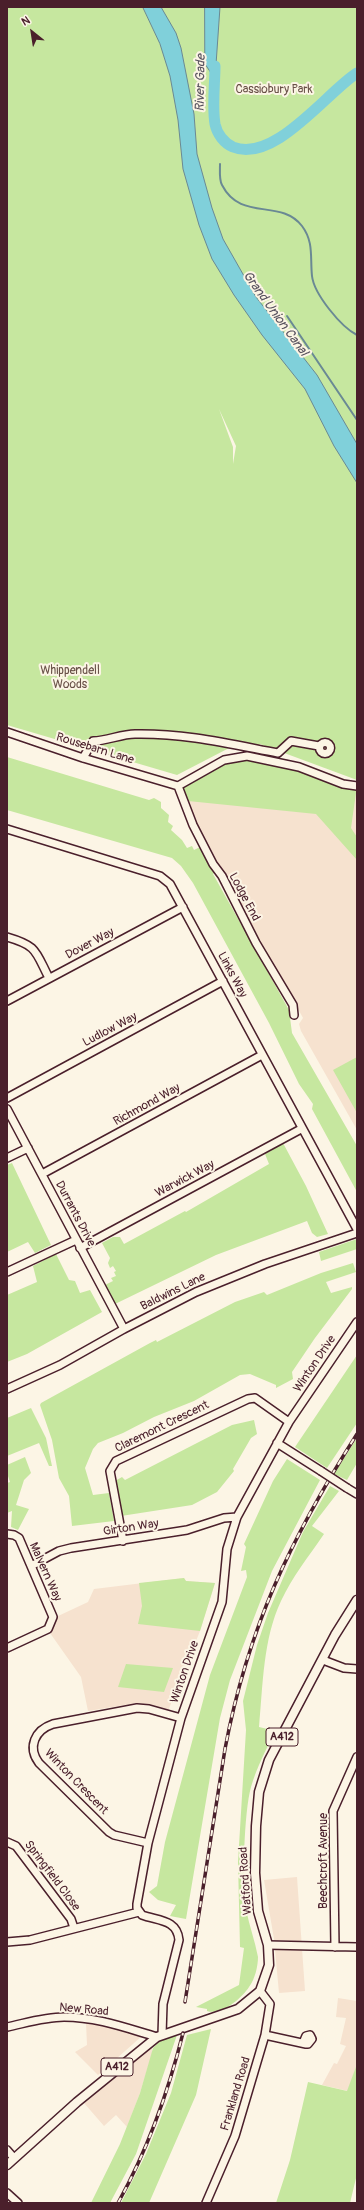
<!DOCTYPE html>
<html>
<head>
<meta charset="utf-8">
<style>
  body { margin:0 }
  #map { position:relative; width:364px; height:2210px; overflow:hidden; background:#fcf5e5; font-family:Pangolin,sans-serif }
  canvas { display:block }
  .frame { position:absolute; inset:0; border:8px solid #4a1f2b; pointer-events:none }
  .north { position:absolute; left:12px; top:12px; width:40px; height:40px; -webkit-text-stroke:3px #fcf5e5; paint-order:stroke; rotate:330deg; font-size:11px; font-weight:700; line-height:16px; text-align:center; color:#4a1f2b }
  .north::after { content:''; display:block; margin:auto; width:14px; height:18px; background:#4a1f2b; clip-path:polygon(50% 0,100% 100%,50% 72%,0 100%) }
</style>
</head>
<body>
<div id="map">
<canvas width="364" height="2210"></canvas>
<div class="frame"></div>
<div class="north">N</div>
</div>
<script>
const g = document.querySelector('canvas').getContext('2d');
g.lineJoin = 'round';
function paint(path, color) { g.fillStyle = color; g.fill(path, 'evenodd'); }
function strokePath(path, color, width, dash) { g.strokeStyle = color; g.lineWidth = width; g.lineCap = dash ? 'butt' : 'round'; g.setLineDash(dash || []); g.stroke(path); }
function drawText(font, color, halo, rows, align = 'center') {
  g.font = font + ' Pangolin,sans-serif'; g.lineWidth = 4; g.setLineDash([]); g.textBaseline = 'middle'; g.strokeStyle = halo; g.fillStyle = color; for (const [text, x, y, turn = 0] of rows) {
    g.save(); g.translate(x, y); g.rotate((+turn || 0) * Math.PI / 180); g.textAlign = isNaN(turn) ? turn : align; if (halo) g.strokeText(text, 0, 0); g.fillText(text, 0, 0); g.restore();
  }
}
paint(new Path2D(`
  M201 768 319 777 334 786 346 788 357 786V1130L301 1031 299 1024 303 1018 195 822 186 801 191 776Z
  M184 1578 186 1581 215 1583 200 1631 168 1711 137 1703 88 1711 81 1677 50 1633 56 1617 88 1602 94 1589Z
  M297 1877 305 1991 279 1993 274 1939 264 1880Z
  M338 1998 357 2001V2064L348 2091 322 2085 334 2063 337 2064 346 2046 340 2044 346 2018 336 2017Z
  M86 2023 106 2026 142 2036 98 2075 75 2052 87 2045Z
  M152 2047V2054L140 2093 127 2127 116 2115 104 2126 84 2103Z`), '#f6e2cf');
paint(new Path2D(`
  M7 7H357V780L260 744 253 752 231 747 177 775 7 725ZM219 409 236 446 233 464V447Z
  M7 757 149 800 154 798 161 802V808L169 815 168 822 173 826 171 830 182 840 187 848 192 846 194 850 200 847 216 872 213 874 289 1010 292 1033 357 1146V1192L312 1109 313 1104 299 1084 269 1023 193 883 181 866 172 858 7 810Z
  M230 759C254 760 279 764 301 770 325 777 331 791 357 786L351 828 357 837V860L316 814 188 801 181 788C195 771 209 762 230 759Z
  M357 1057V1113L333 1070Z
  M283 1143 306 1186 328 1234 317 1237 312 1233 307 1221 216 1255 115 1304 105 1285 113 1281 111 1278 116 1276 114 1272 116 1271 113 1266 110 1268 108 1263 110 1258 102 1243 113 1237H120L124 1244 185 1211 186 1212 269 1164 265 1154Z
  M12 1163 51 1245 35 1253 28 1242 7 1252V1165Z
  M357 1239V1249L321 1261 319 1252Z
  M56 1254 69 1280 75 1281 80 1293 90 1290 102 1312 27 1354 7 1362V1295L37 1282 33 1266Z
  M353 1263 356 1272 326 1282 331 1293 352 1287V1289L315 1338 292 1372 293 1379 276 1388V1385L250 1374 240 1375 194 1401 154 1417 123 1433 98 1443 93 1449 85 1468 93 1495 109 1493 114 1521 72 1526 69 1496 59 1478 52 1440 40 1405 41 1403 150 1343 156 1340 157 1342 235 1302 264 1292 267 1295 321 1273Z
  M357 1355V1423L327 1468 295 1447Z
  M31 1408 46 1438 52 1466H49L39 1443 7 1456V1418Z
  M254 1420 257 1434 251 1438 233 1469 234 1471 217 1492 192 1505 121 1516 115 1481 122 1477 125 1480 232 1425Z
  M357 1438V1463L347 1480 334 1474Z
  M25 1457 31 1473 24 1480 16 1505 29 1509 18 1530 11 1527 12 1511 7 1513V1483L10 1482 7 1473V1465Z
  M287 1459 320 1480 272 1571 230 1680 220 1718 186 1919 170 1916 176 1905 158 1900 149 1892 157 1886 165 1842 210 1675 247 1577 246 1570 241 1571 246 1547 244 1544 273 1481Z
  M330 1486 339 1491 312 1526 324 1534C309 1556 292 1577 281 1601 263 1639 263 1685 259 1727L276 1731C266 1749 257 1767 251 1787 244 1812 242 1883 246 1909 249 1925 255 1941 258 1957 258 1966 255 1979 249 1987 242 1998 221 2016 207 2011V2009L196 2007 239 1985 244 1948 240 1947 238 1862 246 1730 243 1701 257 1645 268 1613 303 1532Z
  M184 1578 186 1581 215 1583 200 1631 138 1624 142 1606 139 1583Z
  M126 1664 173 1668 164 1692 118 1687Z
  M211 2029 196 2095 149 2203H121L146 2154 171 2093 187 2035Z
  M174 2035H177L136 2154 110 2203H91L120 2144 140 2093 153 2048 160 2041Z
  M357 2064V2174L350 2203H276L290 2160 308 2082 347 2091Z`), '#c6e79f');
const water = new Path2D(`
  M143 7H161L176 33 181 48 194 114 197 154 212 208 223 239 256 297 317 375 357 444V483L334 446 305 389 262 335 234 295 212 259 199 225 183 169 178 120 170 76 160 44Z
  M205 7H220L215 79 205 64Z`);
paint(water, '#80d0da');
strokePath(water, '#6a8994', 1);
strokePath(new Path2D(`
  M220 164C220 170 219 180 222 185 241 222 280 198 302 226 314 242 310 257 312 276 314 294 341 327 357 335
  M287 316 357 420`), '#6a8994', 2);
strokePath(new Path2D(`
  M215 66C215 83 212 107 215 124 217 134 224 143 233 147 274 164 327 92 357 73`), '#80d0da', 11);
const minor = new Path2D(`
  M7 732 83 758 178 786
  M319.5 748a5.5 5.5 0 1 1 11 0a5.5 5.5 0 1 1-11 0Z
  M83 758 93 741C107 741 121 734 135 734 184 733 230 744 278 753L291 741 319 746
  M178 786 193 825 213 864 222 876 256 943 293 1005 294 1015
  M178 786 224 760 247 756 299 767 343 784 357 786
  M7 829 160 876 170 884 357 1229
  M7 937C38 946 35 951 49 978
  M7 1001 183 907
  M7 1098 223 981
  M7 1109 124 1329
  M7 1158 28 1148
  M42 1174 262 1055
  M80 1248 301 1129
  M7 1272 76 1240
  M7 1389 60 1365 124 1329 196 1292 265 1264 357 1233
  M277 1443 321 1471
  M347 1488 357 1494
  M7 1534 14 1535 19 1538 53 1617 48 1629 7 1648
  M123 1541 110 1471 116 1461 248 1399 255 1398 289 1422
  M31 1566 59 1551 71 1548 187 1530 224 1518 237 1517
  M323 1660 344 1668 357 1669
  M7 1842 16 1846 71 1919 74 1928
  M148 1843 114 1835 109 1832 39 1763C27 1747 35 1730 53 1724L137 1708 149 1709 181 1718
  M7 1942 30 1940 139 1912
  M268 1945 357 1947
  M335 1947 333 1811 357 1757
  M7 2027C26 2023 45 2017 64 2017 97 2017 126 2028 157 2037
  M162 2035 163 2004 179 1940C177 1919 158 1921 142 1915L137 1908V1904L148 1843 181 1718 222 1602 227 1549 237 1517 289 1422 357 1322
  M265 2035 306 2044H308L312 2039 310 2035 306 2036 303 2043
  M7 2150 14 2158
  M7 2193 18 2203
  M206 2203 235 2136 265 2035 270 2004 260 1991`);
const major = new Path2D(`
  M7 2165 77 2102 157 2037 238 2009 260 1991 269 1965 268 1945 258 1911 255 1873 256 1826 259 1792 269 1760 335 1635 357 1600`);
strokePath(minor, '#4a1f2b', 10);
strokePath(major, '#4a1f2b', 11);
strokePath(minor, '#fcf5e5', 7);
strokePath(major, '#fcf5e5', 8);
const rail = new Path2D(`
  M185 2002 225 1749C248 1627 291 1538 357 1434
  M118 2203C148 2149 168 2093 183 2033`);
strokePath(rail, '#4a1f2b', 3.5);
strokePath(rail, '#fcf5e5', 2, [6]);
const minorBridge = new Path2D(`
  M321 1471 347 1488`);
strokePath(minorBridge, '#4a1f2b', 10, []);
strokePath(minorBridge, '#fcf5e5', 7);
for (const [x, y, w] of [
  [282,1737,32],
  [117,2067,32]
]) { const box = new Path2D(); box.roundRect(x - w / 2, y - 9, w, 18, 3); g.fillStyle = '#fcf5e5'; g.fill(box); strokePath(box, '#4a1f2b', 1); }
drawText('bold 11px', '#4a1f2b', null, [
  ["A412",282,1737],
  ["A412",117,2067]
]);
drawText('12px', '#695148', '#fcf5e5', [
  ["Cassiobury Park",274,90],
  ["Whippendell",70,671],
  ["Woods",70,685]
]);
drawText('12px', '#4a1f2b', '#fcf5e5', [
  ["Rousebarn Lane",95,749,17],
  ["Lodge End",244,897,62],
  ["Dover Way",90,944,-28],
  ["Links Way",232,975,62],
  ["Ludlow Way",110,1030,-28],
  ["Richmond Way",147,1105,-29],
  ["Warwick Way",185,1179,-28],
  ["Durrants Drive",75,1214,62],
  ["Baldwins Lane",173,1292,-26],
  ["Winton Drive",315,1364,-56],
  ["Claremont Crescent",162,1427,-26],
  ["Girton Way",131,1528,-9],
  ["Malvern Way",45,1572,66],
  ["Winton Drive",185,1672,-71],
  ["Winton Crescent",76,1782,46],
  ["Beechcroft Avenue",324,1861,-90],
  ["Springfield Close",52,1876,53],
  ["Watford Road",246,1881,-94],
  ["New Road",84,2010,5],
  ["Frankland Road",236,2094,-73]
]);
drawText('italic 13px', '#5a5460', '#fcf5e5', [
  ["River Gade",201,83,-89],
  ["Grand Union Canal",275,314,54]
]);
</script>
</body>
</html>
